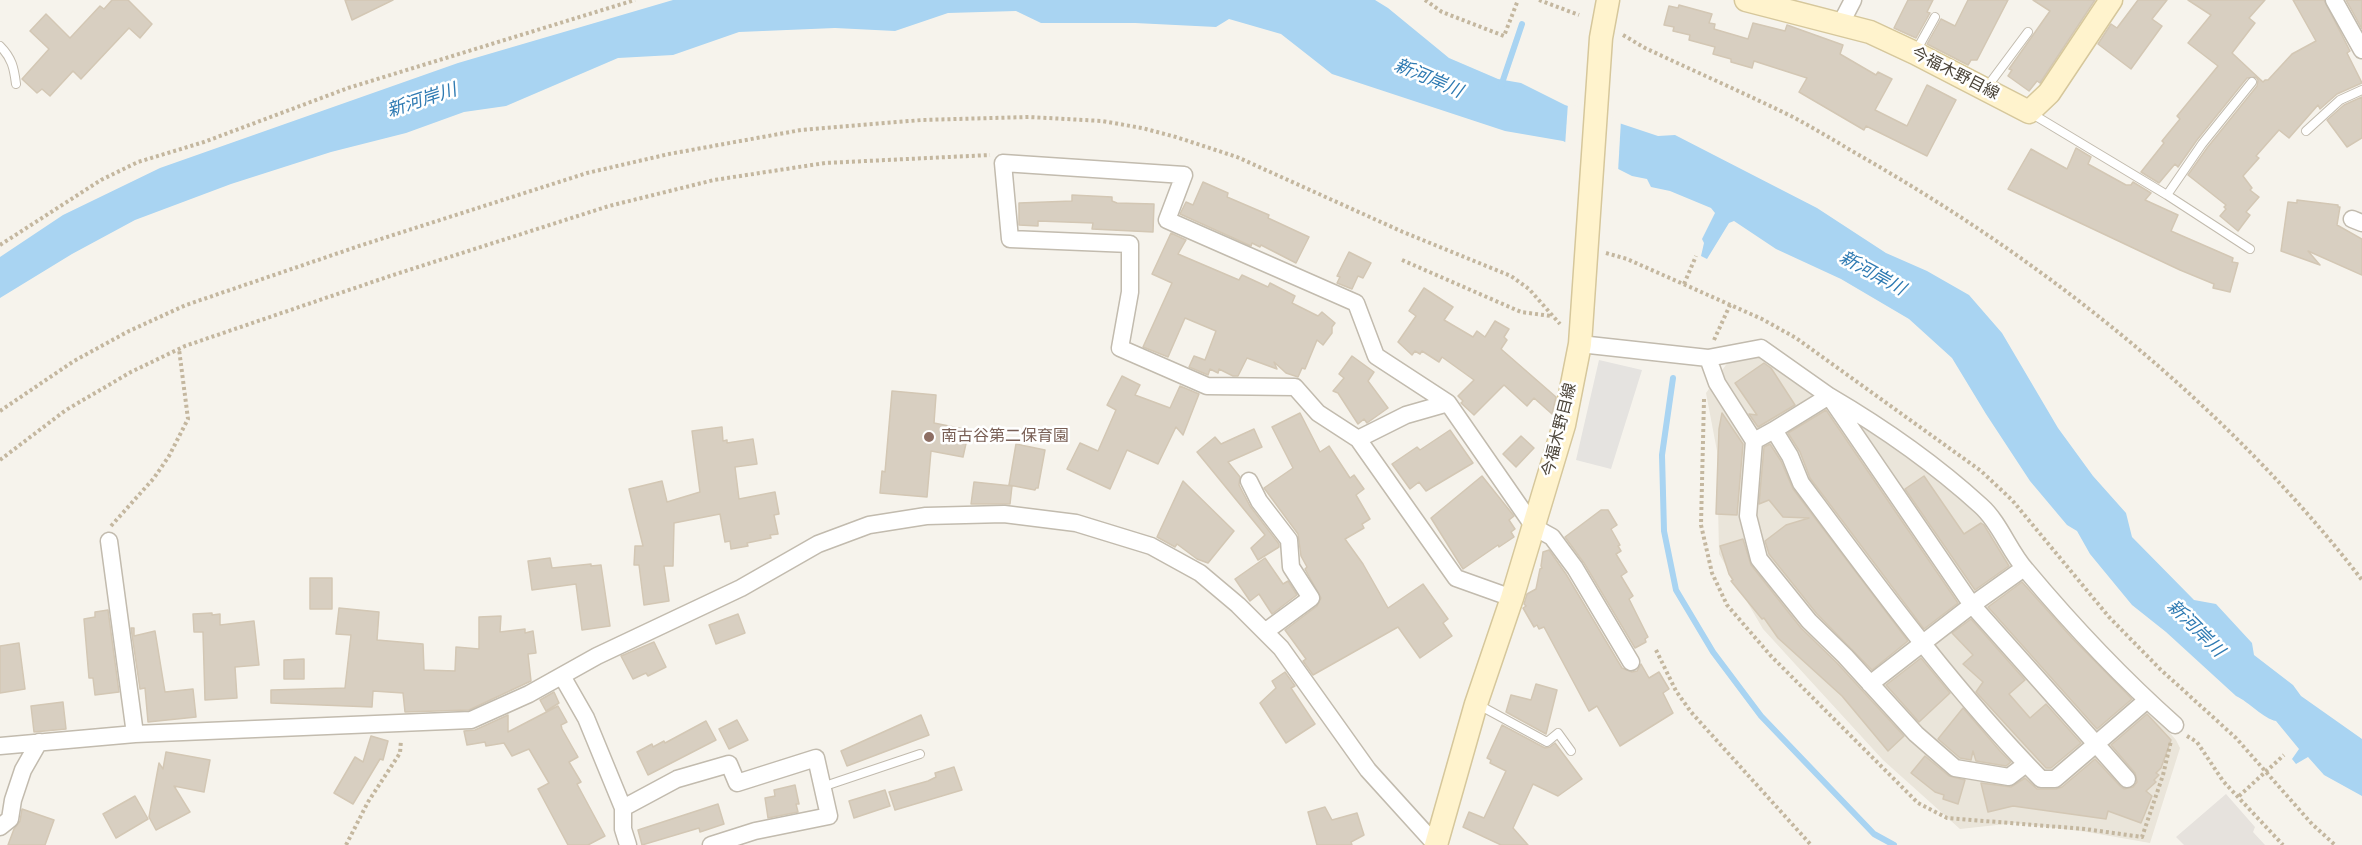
<!DOCTYPE html>
<html>
<head>
<meta charset="utf-8">
<style>
  body { margin:0 }
  canvas { display:block; background:#f6f3ec }
</style>
</head>
<body>
<canvas width="2362" height="845"></canvas>
<script>
const g = document.querySelector('canvas').getContext('2d');
g.lineJoin = 'round';
function paint(path, color) { g.fillStyle = color; g.fill(path, 'evenodd'); }
function strokePath(path, color, width, dash) { g.strokeStyle = color; g.lineWidth = width; g.lineCap = dash ? 'butt' : 'round'; g.setLineDash(dash || []); g.stroke(path); }
function drawText(font, color, halo, rows, align = 'center') {
  g.font = font + ' Signika,"Noto Sans JP",sans-serif'; g.lineWidth = 5; g.setLineDash([]); g.textBaseline = 'middle'; g.strokeStyle = halo; g.fillStyle = color; for (const [text, x, y, turn = 0] of rows) {
    g.save(); g.translate(x, y); g.rotate((+turn || 0) * Math.PI / 180); g.textAlign = isNaN(turn) ? turn : align; if (halo) g.strokeText(text, 0, 0); g.fillText(text, 0, 0); g.restore();
  }
}
paint(new Path2D(`
  M1755 354 1852 415 1978 512 2176 740 2180 748 2150 843 2087 832 2015 823 1960 829 1883 760 1763 629 1719 554 1717 451 1706 393 1728 362Z`), '#eae5da');
paint(new Path2D(`
  M2226 794 2255 827 2253 832 2265 845H2184L2176 837Z`), '#e6e2dd');
paint(new Path2D(`
  M1599 360 1642 370 1611 469 1576 460Z`), '#e5e3e0');
paint(new Path2D(`
  M673 0H1375L1388 8 1449 58 1498 79 1521 83 1565 105 1658 136 1675 135 1817 208 1886 253 1927 271 1969 295 2002 333 2058 428 2093 476 2126 513 2132 537 2194 600 2216 604 2252 643 2254 655 2293 685 2301 696 2362 739V796L2324 775 2308 757 2296 764 2292 759 2299 749 2276 721C2264 719 2249 702 2236 696L2166 632 2132 605 2090 554 2077 531 2067 525 2030 481 1986 414 1952 358 1909 319 1841 279 1776 249 1734 221 1729 223 1707 259 1701 256 1704 243 1702 239 1715 213 1711 208 1670 191 1651 187 1647 179 1632 176 1563 141 1505 131 1332 74 1281 34 1229 19 1216 27 1135 23H1041L1016 11 948 13 895 31 835 28 739 32 673 55 618 58 506 106 464 112 406 133 331 152 231 184 135 220 72 254 0 298V257L63 215 160 168 458 63Z`), '#a9d4f2');
paint(new Path2D(`
  M1568 103 1621 120 1618 172 1565 146Z`), '#f6f3ec');
strokePath(new Path2D(`
  M1501 86 1522 24
  M1673 378 1662 455 1664 531 1676 590 1713 652 1761 716 1874 834 1894 845`), '#a9d4f2', 6);
const building = new Path2D(`
  M112 0H128L152 24 140 38 129 28 81 79 73 71 50 96 42 89 37 93 22 79 49 49 30 31 46 14 70 38 100 6 104 9Z
  M345 0H393L352 20Z
  M1908 0H1933L1927 12 1930 13 1916 38 1894 28Z
  M1968 0H2008L1977 60H1971L1968 65 1927 44 1941 19 1955 26Z
  M2033 0H2095L2040 83 2037 81 2029 91 2008 76 2012 70 2009 69 2050 11Z
  M2138 0H2167L2152 19 2162 26 2131 69 2098 44 2111 24 2117 28Z
  M2188 0H2265L2249 18 2255 23 2232 53 2263 82 2265 80H2268L2292 54 2316 41 2293 0H2324L2350 51 2347 53 2362 83 2337 94 2320 109 2318 105 2289 138 2279 130 2256 156 2259 158 2243 176 2252 188 2250 190 2259 197 2246 212 2250 215 2238 231 2220 216 2226 209 2224 207 2226 205 2188 175 2207 148 2257 86 2258 80 2256 77 2247 78 2197 140 2178 167 2175 164 2159 183 2141 172 2164 143 2162 141 2180 119 2177 116 2218 66 2188 43 2211 15Z
  M2346 0H2362V29Z
  M1679 5 1712 14 1709 23 1715 24 1714 29 1748 39 1753 23 1785 31 1787 25 1843 45 1840 54 1876 75 1878 72 1892 79 1875 110 1907 126 1927 85 1956 100 1927 156 1866 126 1864 130 1799 92 1807 78 1754 61 1752 68 1731 62V59L1713 54 1715 47 1689 40 1690 35 1673 31 1674 27 1664 25 1669 6 1678 8Z
  M2362 97V138L2347 147 2327 120 2344 105Z
  M2076 148 2091 157 2088 164 2126 185H2131L2133 182 2151 193 2145 200 2178 215 2171 231 2233 258 2232 262 2238 263 2230 292 2213 288 2214 284 2180 270 2008 189 2031 149 2067 169Z
  M1203 182 1228 193 1227 197 1269 215 1268 218 1309 237 1296 263 1261 245 1260 247 1252 243 1251 246 1180 214 1186 202 1193 205Z
  M1072 195 1112 197V201L1117 203 1154 204 1153 232 1092 229 1093 223 1038 221V226L1019 225V203L1072 201Z
  M2297 200 2338 205V207H2340L2337 225 2362 239V275L2308 251 2320 265 2281 251 2288 202 2297 203Z
  M1171 233 1186 240 1178 254 1239 280 1242 275 1268 287 1270 283 1295 296 1292 303 1318 316 1322 312 1335 323 1332 327V333L1323 345 1317 340 1305 369 1302 368 1298 377 1286 373 1274 362 1277 369 1247 358 1238 376H1233L1219 369 1218 373 1210 369 1208 375 1189 367 1194 356 1205 360 1216 331 1185 318 1168 357 1143 347 1172 283 1152 274Z
  M1349 252 1371 263 1363 278 1358 276 1352 289 1337 283 1340 277 1337 276Z
  M1424 288 1453 307 1444 320 1473 337 1477 331 1485 337 1495 321 1509 329 1504 337 1507 340 1501 349 1556 397 1552 414 1534 398 1527 406 1504 385 1474 415 1461 403 1463 401 1458 396 1474 380 1442 357 1439 362 1422 351 1420 354 1415 351 1412 355 1398 342 1416 316 1409 311Z
  M1352 356 1374 372 1368 381 1388 408 1367 423 1364 419 1358 424 1338 393 1333 391 1344 378 1339 374Z
  M1764 363 1771 368 1795 405 1758 427 1749 414 1757 415 1735 383Z
  M1122 376 1140 385 1135 395 1170 408 1180 386 1199 394 1183 435 1176 427 1158 464 1127 450 1110 489 1067 469 1080 443 1098 451 1116 410 1107 405Z
  M892 391 936 395 934 423 969 430 963 457 931 451 927 497 880 493 882 471 885 472Z
  M1826 410 1958 603 1924 629 1810 478 1800 452 1788 433Z
  M1300 413 1320 452 1329 446 1350 478 1354 475 1364 489 1356 495 1370 519 1362 524 1364 528 1345 539 1363 564 1388 608 1423 584 1448 619 1443 623 1452 636 1420 658 1398 627 1313 675 1303 661 1306 659 1285 630 1317 606 1321 598 1305 569 1307 567 1301 556 1298 534 1264 488 1293 468 1272 427Z
  M1722 413 1743 444 1737 515 1716 514 1719 429Z
  M722 427 723 441 727 440V443L753 439 757 464 735 467 739 499 775 492 779 514 774 515 778 534 770 535 771 538 747 543 748 546 731 549 730 541 725 542 720 514 674 523 673 566H664L669 601 644 605 639 565H634L635 546H643L629 489 662 481 667 502 700 492 692 431Z
  M1254 429 1262 447 1228 462 1240 477 1239 485 1250 506 1279 544V547L1258 560 1251 548 1265 535 1197 452 1215 437 1221 444Z
  M1450 430 1473 463 1426 491 1419 482 1410 489 1392 464 1417 447 1420 450Z
  M1521 436 1534 448 1516 467 1503 454Z
  M1016 444 1045 450 1038 488H1036L1035 490 1009 485Z
  M1770 444 1781 461 1793 489 1908 641 1872 670 1817 614 1769 554 1765 541 1786 525 1809 518 1783 517 1769 500 1759 504 1764 447Z
  M1482 476 1514 516 1509 520 1515 529 1511 532 1514 537 1499 547 1498 545 1463 569 1431 518Z
  M1924 476 1964 534 1981 523 1984 525 2009 566 1975 590 1905 489Z
  M1183 481 1234 531 1208 563 1197 559 1177 544 1175 547 1157 537Z
  M974 482 1012 486 1010 504H971Z
  M1601 510H1608L1617 525 1611 529 1620 545 1618 546 1621 551 1616 554 1627 572 1621 576 1633 596 1629 599 1648 637 1645 639 1646 642 1635 648 1584 563 1565 537Z
  M1743 539 1751 565 1801 628 1837 663 1904 736 1888 751 1842 696 1778 638 1764 618 1762 619 1731 581 1733 580 1729 574 1720 546Z
  M1549 550 1566 574 1622 668 1632 672 1637 671 1641 664 1649 678 1659 672 1669 689 1663 693 1673 713 1620 746 1597 706 1589 711 1544 627 1539 629 1537 625 1534 627 1523 608 1526 606 1524 604 1527 594 1536 589 1540 569 1542 568 1541 566 1543 552Z
  M550 558 552 568 591 564V566L601 565 610 626 582 630 576 584 532 590 528 561Z
  M1265 558 1283 584 1288 581 1297 595 1272 614 1259 594 1250 601 1235 579Z
  M310 578H332V609H310Z
  M2022 582 2072 638 2132 699 2097 729 1988 607Z
  M339 608 379 612 377 640 423 644 424 670 455 671 456 647 479 649V617L501 616 500 632 525 629V633L533 631 536 653 528 654 531 681 469 710 405 712 403 693 373 691 372 707 271 703V690L345 688 351 635 336 634Z
  M108 610 119 692 95 695 93 678H89L84 619 95 617V612Z
  M212 613V615L220 614V625L254 621 259 665 235 667 237 698 205 700 203 632H194L193 614Z
  M738 614 745 633 716 644 709 625Z
  M1971 619 2025 680 2009 694 2030 718 2046 704 2081 743 2051 768H2046L1976 692 1983 682 1963 664 1973 655 1952 633Z
  M131 628H134V636L155 631 165 692 193 689 196 717 148 722 145 688 140 689Z
  M654 642 666 667 648 676 646 673 633 679 621 656Z
  M19 643 25 689 0 693V646Z
  M1921 658 1950 693 1919 722 1886 685Z
  M304 659V679H284V660Z
  M1285 672 1295 686 1291 688 1315 724 1286 743 1260 703 1276 688 1272 681Z
  M1536 684 1557 690 1546 734 1506 712 1511 695 1531 700Z
  M554 692 559 703 546 711 540 700Z
  M63 702 66 729 34 732 31 706Z
  M558 706 567 722 561 725 562 729 578 757 569 762 581 782 577 784 605 836 588 845H568L538 789 549 783 529 749 512 756 504 743 486 746 485 742 467 745 464 731 475 730 508 715V732Z
  M1963 708 2000 751 2011 762 2006 766 1976 761 1973 751 1971 760 1960 758 1938 739Z
  M2147 714 2171 740 2161 768 2156 773 2159 775 2154 780 2156 782 2146 791 2152 796 2141 823 2108 811 2106 819 2013 806 1988 812 1981 783 2011 787 2025 778 2037 789H2056L2062 787 2095 759 2120 786 2124 789 2133 787 2137 782 2135 773 2111 745Z
  M921 715 929 735 847 766 841 751Z
  M737 720 748 740 729 749 719 729Z
  M706 721 716 740 648 775 637 752 652 744 653 747 664 741 665 743Z
  M1502 725 1545 748 1550 747 1555 743 1582 779 1558 796 1533 784 1513 828 1528 845H1501L1463 827 1469 812 1484 818 1506 771 1490 763 1491 760 1487 758Z
  M371 736 388 741 383 760 380 759 353 804 334 793 355 757 363 762Z
  M166 752 210 760 204 792 174 786 190 812 156 830 149 817 159 763 163 769Z
  M1925 756 1949 776 1965 780 1958 804 1943 799 1944 795 1935 792 1911 773Z
  M954 767 962 790 895 810 889 792 928 781 936 777 935 773Z
  M795 785 799 804H796L798 812 768 818 765 798 775 796 774 790Z
  M885 790 890 806 854 818 849 801Z
  M135 796 148 819 116 838 103 814Z
  M718 804 724 824 700 832 699 828 642 845 638 830Z
  M1325 807 1332 820 1357 813 1364 835 1351 842 1352 845H1317L1308 812Z
  M22 809 54 820 45 845H8L14 829 20 821Z`);
paint(building, '#d8cfc1');
strokePath(building, '#d3c7b4', 1.5);
const lane = new Path2D(`
  M0 46C12 58 14 68 16 84
  M1915 53 1935 17
  M1987 87 2028 32
  M2029 112 2167 195 2250 249
  M2306 131 2340 100 2362 90
  M2167 195 2202 144 2252 82
  M1477 704 1547 742 1558 733 1571 751
  M822 787 920 754`);
const street = new Path2D(`
  M2334 0 2362 50
  M1840 25 1853 0
  M2352 219 2362 223
  M1580 344 1708 358 1761 348 1829 396 1972 605 2096 744 2055 779H2041C1952 688 1877 585 1801 483L1790 456 1774 430 1754 441 1748 516 1759 559 1809 621 1845 656 1916 734 1955 768 2009 777 2026 764
  M1708 358 1717 383 1754 441
  M1774 430 1829 396C1882 427 1936 465 1981 506 2000 523 2009 551 2026 570 2072 625 2122 678 2175 725
  M1358 439 1406 415 1448 403
  M1249 481 1259 501 1289 540 1291 567 1311 598 1266 631
  M109 541 135 734
  M1512 598 1456 578 1358 439 1318 413 1295 387 1207 386 1120 348 1130 292V244L1010 239 1003 163 1184 175 1167 220 1356 303 1376 356 1448 403 1534 527 1552 537 1575 568 1631 662
  M562 676 586 718 623 808V829L628 845
  M1870 684 1972 605 2024 568
  M0 746 135 734 471 720 529 694 597 656 741 588 818 544 869 525 926 516 1004 514 1076 523 1151 546 1200 573 1238 605 1281 648 1368 770 1436 845
  M2127 779 2096 744 2147 700
  M623 808 677 779 729 764 737 783 816 758 829 816 755 831 711 845
  M0 827 10 819 13 800 23 770 39 742`);
const secondary = new Path2D(`
  M1746 0 1870 32 1915 53 2029 112 2049 93 2111 0
  M1436 845 1476 704 1512 598 1564 425 1580 344 1601 38 1608 0`);
strokePath(lane, '#c2bbae', 10);
strokePath(street, '#c2bbae', 19);
strokePath(secondary, '#d6c79b', 25);
strokePath(new Path2D(`
  M1425 0 1442 12 1504 36 1518 0
  M1539 0 1579 15
  M1623 35 1645 48C1694 71 1744 93 1793 117 1817 130 1840 144 1864 158 2051 265 2230 409 2362 580
  M0 245 101 180 138 162 204 142 348 88 635 0
  M1606 253 1627 259 1762 319 1796 338 1981 471 2012 500 2109 617 2160 669 2236 738 2312 824 2335 845
  M1402 260 1521 312 1551 316
  M1684 284 1696 256
  M1714 340 1730 305
  M1704 399 1701 525 1712 573 1727 605 1771 656 1918 803 1947 818 2085 829 2142 837 2163 775 2171 741
  M0 411 74 361 129 331 186 305 362 245 587 173 669 154 801 130 922 120 1029 117 1102 121 1142 128 1176 137 1237 157 1403 232 1511 276 1529 289 1560 324
  M0 460 66 410 131 372 185 346 390 276 609 206 714 180 825 163 990 155
  M111 526 154 478 169 456 188 419 179 349
  M1656 650 1676 691 1691 712 1811 845
  M2187 736 2197 742 2223 781 2283 845
  M2239 796 2284 755
  M346 845 368 802 400 753 401 740`), '#c4b79f', 4, [3, 3]);
strokePath(lane, '#fff', 8);
strokePath(street, '#fff', 16);
strokePath(secondary, '#fff3cd', 22);
for (const [x, y, r, color] of [
  [929,437,6,"#8d6e63"]
]) { const dot = new Path2D(); dot.arc(x, y, r, 0, 2 * Math.PI); g.fillStyle = color; g.fill(dot); strokePath(dot, '#fff', 2); }
drawText('16px', '#4b4439', '#fff', [
  ["今福木野目線",1955,74,27],
  ["今福木野目線",1560,430,-76]
]);
drawText('16px', '#785e54', '#fff', [
  ["南古谷第二保育園",941,437]
], 'left');
drawText('italic 18px', '#2e7ab2', '#fff', [
  ["新河岸川",1428,79,23],
  ["新河岸川",422,101,-18],
  ["新河岸川",1872,274,29],
  ["新河岸川",2195,629,45]
]);
</script>
</body>
</html>
